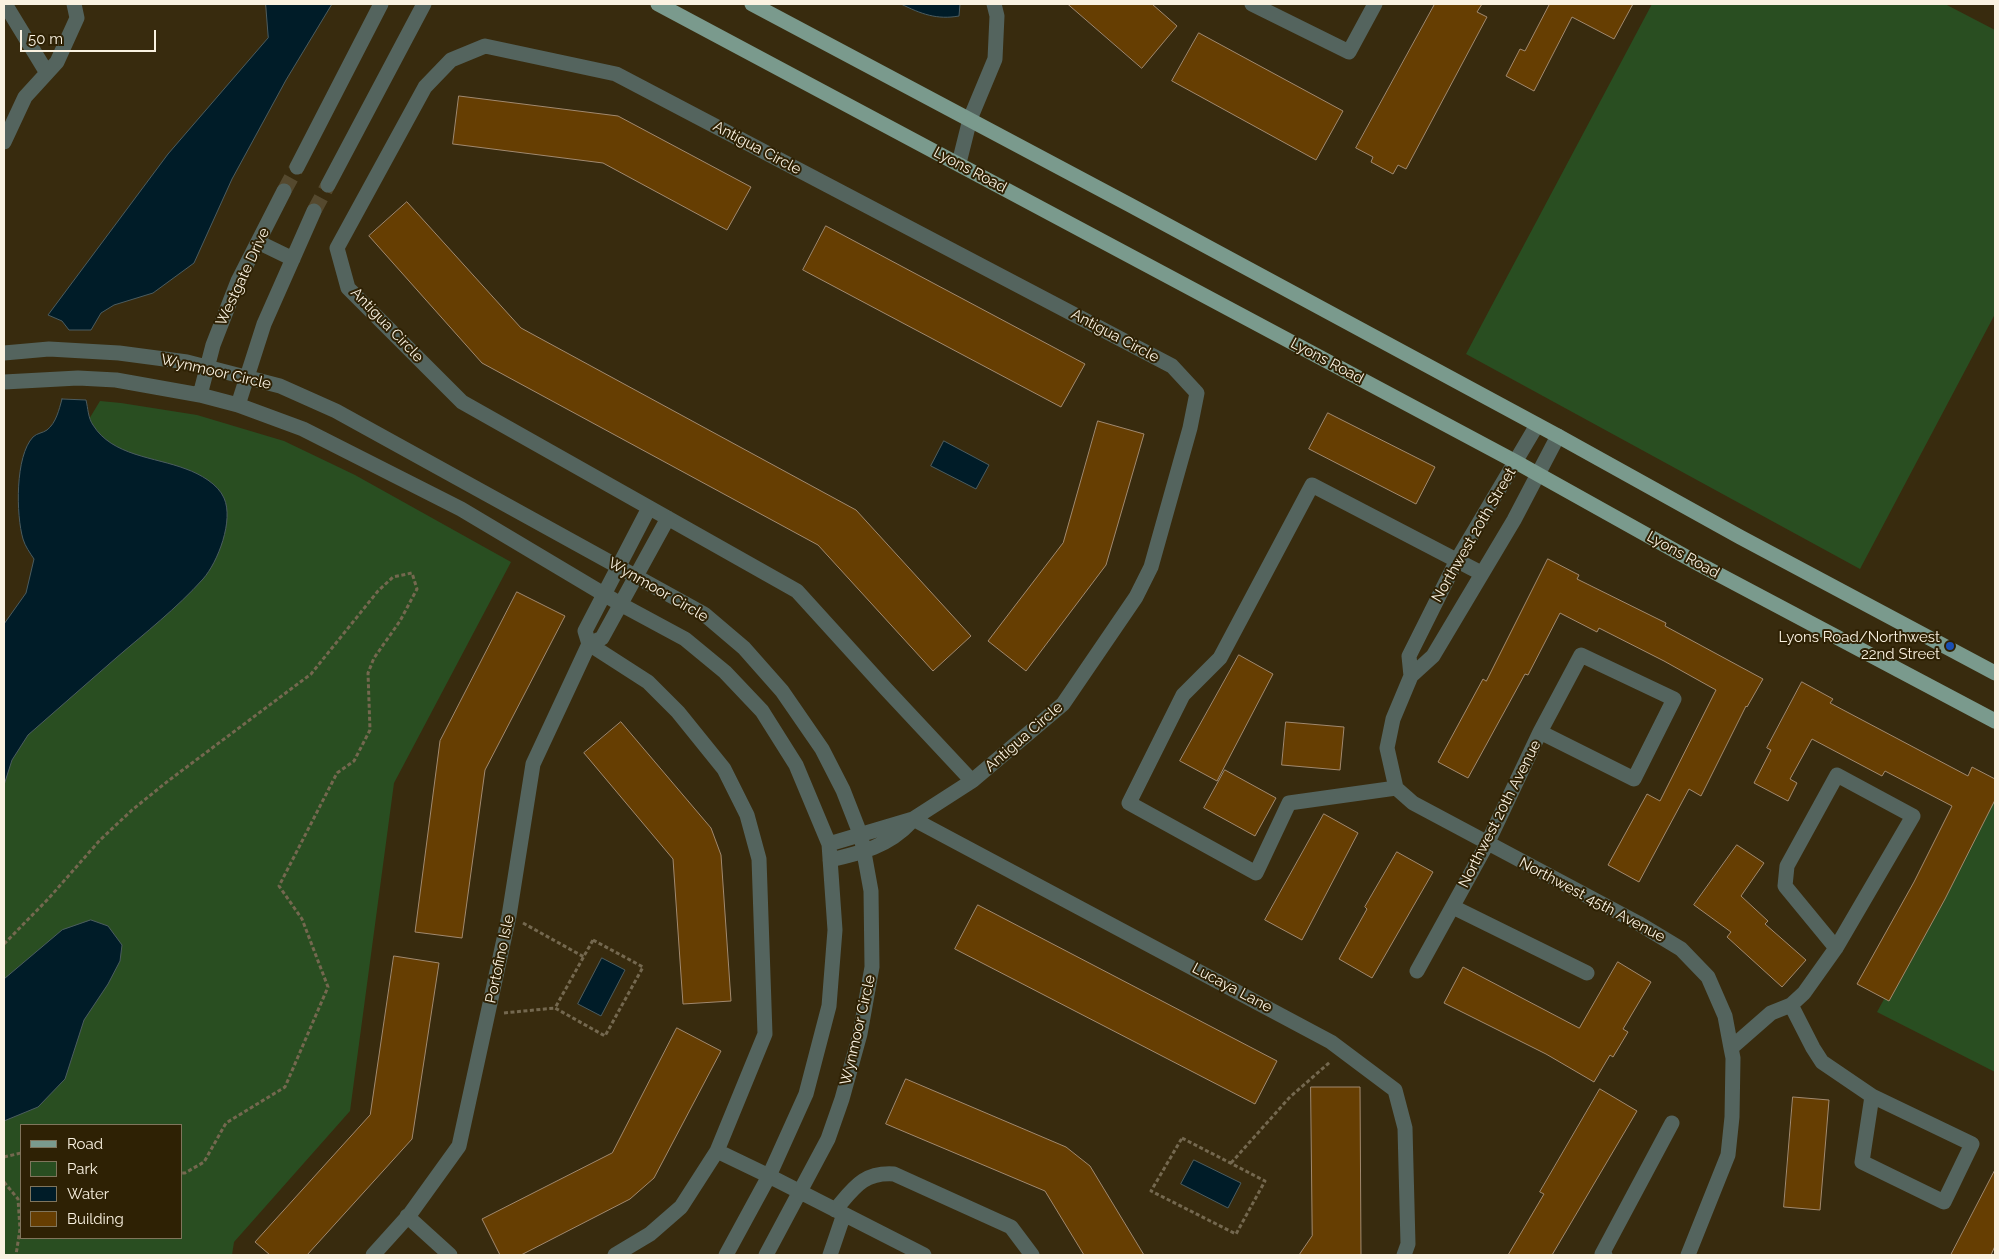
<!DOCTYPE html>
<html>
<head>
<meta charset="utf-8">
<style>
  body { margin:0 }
  #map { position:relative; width:1999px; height:1259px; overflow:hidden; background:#382b0e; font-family:Raleway,sans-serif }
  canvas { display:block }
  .frame { position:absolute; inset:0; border:5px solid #faf2e1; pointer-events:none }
  .legend { position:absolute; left:20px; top:1124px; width:162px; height:115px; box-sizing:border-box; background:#2e2104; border:1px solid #80755c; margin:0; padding:6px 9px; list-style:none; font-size:15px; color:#faf2e1 }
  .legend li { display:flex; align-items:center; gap:10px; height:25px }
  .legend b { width:25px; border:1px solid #80755c }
  .scale { position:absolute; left:20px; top:30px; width:136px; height:22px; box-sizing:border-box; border:2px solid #faf2e1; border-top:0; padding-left:6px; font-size:15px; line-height:18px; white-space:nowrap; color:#faf2e1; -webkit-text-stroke:4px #2e2104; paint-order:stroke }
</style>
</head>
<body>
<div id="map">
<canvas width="1999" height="1259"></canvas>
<div class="frame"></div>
<ul class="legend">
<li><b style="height:6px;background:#7a9a8d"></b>Road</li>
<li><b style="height:14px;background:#294e21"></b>Park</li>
<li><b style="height:14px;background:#001c28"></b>Water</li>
<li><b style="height:14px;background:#663e02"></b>Building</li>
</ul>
<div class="scale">50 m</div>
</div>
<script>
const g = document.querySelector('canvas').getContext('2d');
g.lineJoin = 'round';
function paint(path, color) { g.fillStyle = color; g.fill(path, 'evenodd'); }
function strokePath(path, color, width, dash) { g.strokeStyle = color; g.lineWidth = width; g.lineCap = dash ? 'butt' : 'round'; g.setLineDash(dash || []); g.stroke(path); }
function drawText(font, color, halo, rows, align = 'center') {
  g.font = font + ' Raleway,sans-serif'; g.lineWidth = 4; g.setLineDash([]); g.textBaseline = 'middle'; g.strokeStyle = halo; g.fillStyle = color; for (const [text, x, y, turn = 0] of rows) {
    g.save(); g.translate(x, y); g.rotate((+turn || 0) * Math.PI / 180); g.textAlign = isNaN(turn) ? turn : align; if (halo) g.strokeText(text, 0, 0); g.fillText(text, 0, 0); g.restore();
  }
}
paint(new Path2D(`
  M1652 4H1945L1995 30V314L1860 569 1466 354Z
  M100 401 121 403 197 415 284 441 355 475 511 562 394 783 350 1111 234 1242 232 1255H4V701L80 434ZM21 1125H181V1238H21Z
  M1995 798V1072L1877 1012Z`), '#294e21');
const water = new Path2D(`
  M266 4H332L286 80 232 179 194 263 153 293 114 305 101 313 91 330H69L62 321 48 315 168 154 268 38Z
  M901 4H960L959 16C937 20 921 14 901 4Z
  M62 399 86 400C88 408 88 418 93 425 112 456 155 457 186 469 200 474 218 484 224 498 234 520 218 562 203 579 177 608 145 633 116 658 87 684 57 709 28 735L12 760 4 785V624L26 593 34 559C30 553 25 546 23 539 16 515 15 456 33 437 37 433 43 433 47 430 56 423 59 410 62 399Z
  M944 441 989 465 976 489 931 466Z
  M91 920 108 926 122 945 120 961 108 984 84 1020 65 1079 38 1107 4 1121V979L62 930Z
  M602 958 625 970 601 1016 578 1004Z
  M1194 1160 1241 1183 1228 1208 1181 1184Z`);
paint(water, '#001c28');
strokePath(water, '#4b5c60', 1);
const building = new Path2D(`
  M1068 4H1152L1177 26 1142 68Z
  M1435 4H1482L1477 12 1487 17 1406 169 1398 165 1393 174 1371 162 1373 157 1356 148Z
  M1546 4H1633L1614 39 1572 17 1534 91 1506 76 1520 49 1525 51 1549 5Z
  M1199 33 1343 111 1316 160 1172 81Z
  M459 96 618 116 751 187 727 230 603 163 453 144Z
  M407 202 521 328 856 510 971 636 933 671 818 545 482 363 369 236Z
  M826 226 1085 364 1061 407 803 270Z
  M1328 413 1435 467 1416 504 1309 449Z
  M1098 421 1144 434 1106 565 1026 671 988 641 1063 543Z
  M1548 559 1579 575 1577 579 1666 623 1665 626 1763 679 1747 707 1746 706 1701 796 1689 789 1639 882 1608 865 1647 794 1660 801 1716 690 1664 661 1599 628 1597 632 1560 613 1528 675 1525 674 1468 778 1438 762 1483 679 1486 681Z
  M517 592 565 616 485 770 462 938 415 932 440 741Z
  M1239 655 1273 674 1217 781 1180 761Z
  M1802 682 1833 699 1830 703 1968 776 1972 767 1995 779V800L1945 899 1889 1001 1857 984 1914 882 1952 806 1885 771 1882 776 1812 739 1790 779 1797 783 1788 801 1754 783 1771 750 1767 748Z
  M621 722 711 828 721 855 731 1001 683 1004 673 859 584 753Z
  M1286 722 1344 727 1340 770 1282 765Z
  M1225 770 1276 798 1255 836 1204 808Z
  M1324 814 1358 833 1302 940 1265 920Z
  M1737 845 1764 863 1741 896 1768 921 1765 924 1806 960 1782 987 1727 937 1731 932 1694 905Z
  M1397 852 1433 872 1372 978 1339 959 1367 909 1365 907Z
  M978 905 1277 1061 1255 1104 955 949Z
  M394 956 439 963 412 1139 307 1255H270L255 1242 370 1115Z
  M1618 962 1651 982 1623 1029 1628 1032 1613 1057 1610 1055 1594 1082 1546 1054 1444 1003 1463 967 1579 1028Z
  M677 1028 721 1051 654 1178 630 1199 521 1255H500L482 1219 612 1153Z
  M906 1079 1066 1147 1090 1166 1144 1255H1084L1045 1191 886 1124Z
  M1311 1087H1360L1361 1255H1299L1312 1236Z
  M1600 1089 1637 1111 1552 1255H1508L1544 1194 1540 1192Z
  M1793 1097 1829 1100 1820 1210 1784 1207Z
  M1995 1170V1246L1991 1255H1951Z`);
paint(building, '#663e02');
strokePath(building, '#a1896f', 1);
strokePath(new Path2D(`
  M284 191 297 167
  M314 211 328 185`), '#55492e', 15, [15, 8]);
strokePath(new Path2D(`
  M523 923 584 957
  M593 940 643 967 605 1036 555 1008Z
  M4 944 49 898 100 840 132 810 168 781 311 674 378 591 393 577 412 573 417 589 400 621 374 658 368 673 370 730 354 761 337 773 279 886 302 919 328 987 285 1087 226 1123 204 1162 185 1173H181
  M504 1013 555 1008
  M1182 1138 1265 1181 1236 1234 1151 1191Z
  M4 1157 21 1153
  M1231 1163 1290 1097 1330 1062
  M4 1182 18 1199 20 1229 16 1255`), '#74684f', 3, [4, 2.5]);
strokePath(new Path2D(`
  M5 4 47 73
  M1252 4 1349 52 1375 4
  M485 46 616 74 1172 366 1197 393 1190 428 1151 567 1136 597 1063 704 972 781 886 689 797 591 462 402 348 288 337 248 425 87 451 60Z
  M4 142 25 97 57 62 77 18 74 4
  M959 163 970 119 995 59 997 16 994 4
  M297 167 381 4
  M328 185 424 4
  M258 242 293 259
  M4 353 49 349 119 353 187 362 280 386 336 411 704 614 744 648 782 691 822 749 843 790 861 836 871 891 872 967 860 1034 842 1099 828 1139 766 1255
  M4 382 78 378 116 380 200 395 238 405 303 429 461 509 622 605 685 639 725 672 762 711 796 765 829 844 835 930 829 1006 806 1094 769 1176 726 1255
  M200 395 213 345 238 281 284 191
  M238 405 264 324 314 211
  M1411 676 1409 656 1457 560 1537 425
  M1396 788 1289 803 1256 873 1129 803 1183 695 1220 658 1312 485 1481 573
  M1396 788 1413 803 1638 923 1681 949 1708 977 1725 1016 1731 1048 1733 1058 1732 1117 1728 1155 1688 1255
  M1396 788 1387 748 1393 719 1411 676 1433 656 1514 520 1558 436
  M913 819 1331 1042 1395 1090 1405 1128 1408 1244 1404 1255
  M829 844 913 819 972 781
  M830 860C861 853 889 846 911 822
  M1453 907 1587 973
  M1417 971 1487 844 1540 732 1581 655 1674 699 1634 779 1540 732
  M1791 1005 1813 1048 1822 1062 1872 1096 1972 1144 1944 1202 1862 1162 1872 1096
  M1731 1048 1771 1013 1791 1005 1804 993 1836 948 1913 816 1837 775 1787 866 1785 886 1836 948
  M717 1151 769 1176 924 1255
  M835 1210C854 1188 863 1172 894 1174L1011 1227 1032 1255
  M407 1216 450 1255
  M373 1255 410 1214 459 1146 509 916 533 764 589 644 602 638 668 518
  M615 1255 650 1234 681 1207 717 1151 765 1034 759 859 747 815 724 769 678 712 648 682 589 644 585 631 649 508
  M830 1255 844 1214
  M1605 1255 1602 1254 1672 1123`), '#54645e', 15);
strokePath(new Path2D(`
  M658 4 1516 462 1697 563 1995 721
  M752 4 1130 205 1558 436 1740 537 1995 673`), '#7a9a8d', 15);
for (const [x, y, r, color] of [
  [1950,646,5,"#1a4fb4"]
]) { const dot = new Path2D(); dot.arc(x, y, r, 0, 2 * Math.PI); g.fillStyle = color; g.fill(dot); strokePath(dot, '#2e2104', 2); }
drawText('15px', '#faf2e1', '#2e2104', [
  ["Antigua Circle",757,148,28],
  ["Lyons Road",970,170,28],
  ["Westgate Drive",243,277,-65],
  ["Antigua Circle",387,325,46],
  ["Antigua Circle",1115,336,28],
  ["Lyons Road",1327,361,28],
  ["Wynmoor Circle",216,372,13],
  ["Northwest 20th Street",1474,535,-60],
  ["Lyons Road",1683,555,29],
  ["Wynmoor Circle",658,590,30],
  ["Antigua Circle",1024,737,-41],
  ["Northwest 20th Avenue",1500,814,-63],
  ["Northwest 45th Avenue",1592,900,28],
  ["Portofino Isle",500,959,-78],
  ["Lucaya Lane",1232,988,28],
  ["Wynmoor Circle",858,1030,-77]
]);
drawText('15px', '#faf2e1', '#2e2104', [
  ["Lyons Road/Northwest",1940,637],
  ["22nd Street",1940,654]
], 'right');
</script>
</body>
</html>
